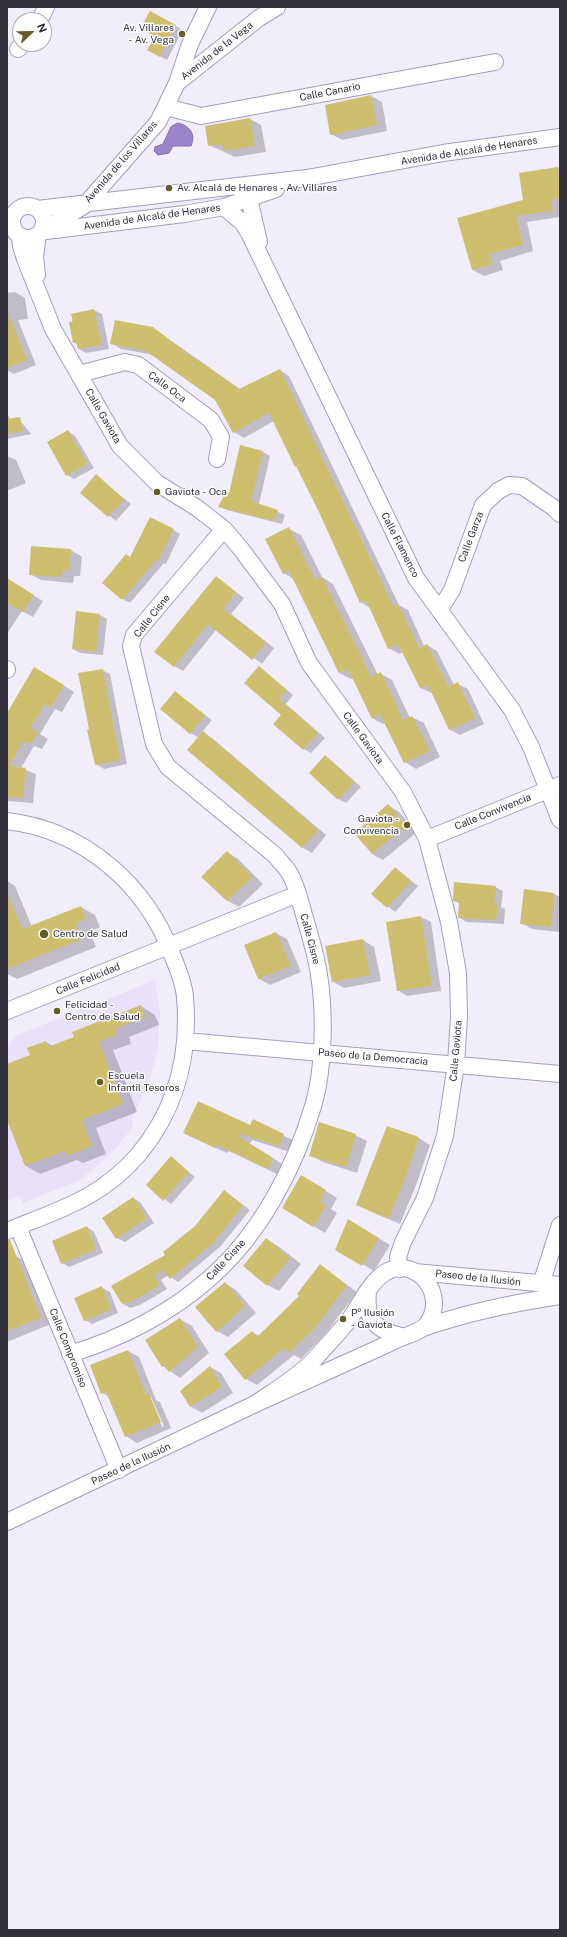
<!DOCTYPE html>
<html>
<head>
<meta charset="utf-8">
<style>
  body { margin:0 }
  #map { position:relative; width:567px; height:1937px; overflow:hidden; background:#f1edfb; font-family:"Public Sans",sans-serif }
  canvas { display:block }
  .frame { position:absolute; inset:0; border:8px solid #34303d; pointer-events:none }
  .north { position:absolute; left:12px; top:12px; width:40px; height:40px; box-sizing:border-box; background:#fdfdfd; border:1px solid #adabb0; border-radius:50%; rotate:68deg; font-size:11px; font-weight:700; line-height:16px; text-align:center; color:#34303d }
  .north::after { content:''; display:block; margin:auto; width:14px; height:18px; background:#655d29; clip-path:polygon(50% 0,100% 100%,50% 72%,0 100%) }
</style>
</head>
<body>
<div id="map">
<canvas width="567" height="1937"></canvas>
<div class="frame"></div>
<div class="north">N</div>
</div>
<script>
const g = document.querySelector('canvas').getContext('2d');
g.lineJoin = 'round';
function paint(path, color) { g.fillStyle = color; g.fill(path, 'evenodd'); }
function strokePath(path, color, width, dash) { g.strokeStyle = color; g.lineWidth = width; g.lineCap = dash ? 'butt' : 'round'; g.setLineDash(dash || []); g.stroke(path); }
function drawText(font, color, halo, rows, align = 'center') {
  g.font = font + ' "Public Sans",sans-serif'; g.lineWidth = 3; g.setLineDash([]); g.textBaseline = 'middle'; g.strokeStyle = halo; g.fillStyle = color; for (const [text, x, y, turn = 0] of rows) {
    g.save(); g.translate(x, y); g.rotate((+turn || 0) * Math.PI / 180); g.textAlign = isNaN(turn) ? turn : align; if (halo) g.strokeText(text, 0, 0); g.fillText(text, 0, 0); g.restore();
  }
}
paint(new Path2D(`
  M155 980 160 1012 158 1050 149 1081 133 1117 132 1128 113 1152 80 1180 23 1203 19 1196 7 1201V1048L17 1035Z`), '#e9e1fa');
const water = new Path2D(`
  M178 123C190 126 196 134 191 146H173L169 153 158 155 154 151 155 147 163 144 171 127Z`);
paint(water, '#9c84ca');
strokePath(water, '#7d6ba0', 1);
paint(new Path2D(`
  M150 12 183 30 167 60 149 50 156 36Z
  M371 96 382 102 387 131 342 140 331 134Z
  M250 119 261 125 266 152 235 157 209 145 206 126Z
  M558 168 560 169V217L527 222 533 251 500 261 503 270 484 276 473 270 524 201Z
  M15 292 25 298 28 319 18 320 36 365 14 374 7 370V293Z
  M94 310 102 314 109 349 86 353 79 349 78 345 74 342 72 314Z
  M153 328 240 389 280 370 289 376 399 605 408 610 424 646 427 645 437 651 454 685 458 684 468 689 484 724 460 735 450 730 433 692 431 693 421 688 403 652 399 654 389 648 370 608 361 602 320 511 298 468 296 466 274 421 244 438 234 432 216 399 154 355 121 349 112 343Z
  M7 412 10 420 14 419 22 423 31 434 7 439Z
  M68 431 75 436 94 468 74 479 67 475Z
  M263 452 270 456 259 504 285 515 282 524 227 510 219 506Z
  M7 456 16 460 26 483 7 491Z
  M96 476 131 504 116 521 81 493Z
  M289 529 301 535 322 577 333 584 378 675 381 674 392 680 410 718 412 717 424 723 440 757 416 769 405 762 386 723 383 724 372 718 353 678 351 679 339 673 295 580 284 573Z
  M173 530 180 534 166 564 164 563 130 603 123 599 131 558Z
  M71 550 82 557 80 576H74L73 583 41 580 30 574Z
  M216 577 244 598 231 614 274 648 262 664 216 630 183 671 174 666Z
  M7 579 43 601 33 617 22 611 7 634Z
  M100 615 107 619 103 655 80 653 73 649Z
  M259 667 293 695 286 704 325 738 311 753 304 749 275 724 282 715Z
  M35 668 74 692 62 712 55 709 40 734 48 739 42 749 34 746 21 768 36 774 33 803 7 801V715Z
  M102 670 110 674 127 764 104 769 96 764Z
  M175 692 212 720 202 732 212 738 326 835 312 853 303 848 188 750 199 738 190 733Z
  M325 757 332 761 361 787 346 803 339 799 310 773Z
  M388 805 399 812 417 832 383 860 372 854Z
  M227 852 238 859 263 884 239 907 228 901 202 877Z
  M395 868 418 886 395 912 372 894Z
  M7 881 15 886 32 927 81 907 95 915 100 927 90 932 96 947 17 979 7 974Z
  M495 887 503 891 501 907 505 909 504 924 466 922 459 917 460 904 454 901Z
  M525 890 554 894 560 897V932L532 929 521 923Z
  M421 917 431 922 441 991 407 996 398 990 387 923Z
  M276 933 287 939 301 972 270 985 259 979 245 946Z
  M363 940 374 947 381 981 344 988 332 981Z
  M141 1006 155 1015 159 1025 129 1037 131 1044 113 1050 137 1112 96 1128 106 1154 83 1163 77 1160 40 1174 26 1166 7 1118V1065L31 1055 46 1042 53 1046 76 1037Z
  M253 1121 295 1141 290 1152 252 1140 250 1144 284 1165 279 1175 229 1151 227 1153 196 1139 250 1127Z
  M387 1128 419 1138 430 1145 416 1185 400 1224 357 1205Z
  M355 1135 367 1141 357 1173 323 1162 312 1156Z
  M171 1158 195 1177 171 1204 147 1185Z
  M313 1183 337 1198 331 1209 337 1213 325 1233 283 1208Z
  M224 1191 250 1210 220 1247 178 1282 168 1275 161 1280 167 1289 140 1305 130 1308 123 1304 166 1255 196 1227Z
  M133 1198 140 1202 154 1223 125 1242 117 1238Z
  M349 1220 390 1245 374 1271 337 1249Z
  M87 1227 94 1232 103 1253 69 1267 62 1263Z
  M267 1239 278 1246 301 1264 279 1291 268 1285Z
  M16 1256 27 1263 51 1324 7 1342V1260Z
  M320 1266 357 1292 326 1333 301 1359 294 1355 257 1385 246 1379 252 1332 259 1336 300 1296Z
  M225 1283 236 1290 256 1313 228 1337 217 1331Z
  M102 1288 110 1292 118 1313 92 1324 85 1320Z
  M180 1319 192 1326 209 1353 180 1378 163 1366Z
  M128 1351 139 1357 156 1400 160 1402 171 1428 137 1443 126 1436 110 1397 102 1393ZM149 1397H151L164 1426 162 1427Z
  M210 1367 221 1373 233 1393 202 1413 190 1406Z`), '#0003');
paint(new Path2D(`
  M150 11 176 25 160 57 147 50 155 36 140 29Z
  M371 95 377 125 330 135 325 105Z
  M250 118 255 146 223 151 222 144 208 146 205 126Z
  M558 167 560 198 551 200 553 211 516 216 523 245 489 254 493 264 472 270 457 218 523 200 519 173Z
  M94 309 102 345 78 349 76 342 73 343 69 322 73 321 71 314Z
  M7 311 27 360 7 368Z
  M115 320 153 327 196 360 197 359 239 389 280 369 393 606 398 604 419 648 427 644 448 687 458 682 475 718 449 730 428 685 420 688 398 644 388 649 366 600 360 603 319 512 296 466 295 467 269 413 233 433 215 400 146 351 110 344Z
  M20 417 23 431 7 434V419Z
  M68 430 87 464 66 476 47 442Z
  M240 445 263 451 251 501 278 510 274 521 218 507 226 492 229 493Z
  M96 474 124 499 108 517 80 493Z
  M150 517 174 529 158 561 156 560 122 600 102 583 126 554 130 557Z
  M289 527 315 580 322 577 371 677 381 672 403 720 412 716 430 751 404 763 380 714 372 719 348 669 339 673 289 571 283 574 265 539Z
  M31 546 71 549 69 570H63L62 577 29 575Z
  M216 576 236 592 223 609 266 642 252 660 208 624 174 667 154 652Z
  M7 578 34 595 23 612 7 603Z
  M76 611 100 614 96 652 72 649Z
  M259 666 287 690 279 699 318 733 303 750 273 724 281 715 244 683Z
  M34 667 64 685 51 708 45 704 30 728 38 732 31 744 23 741 9 766 26 768 23 798 7 797V713Z
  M103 669 120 760 95 765 87 730 89 729 78 673Z
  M175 691 205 715 190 734 160 709Z
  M203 731 318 830 302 848 187 750Z
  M325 755 354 782 338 800 309 773Z
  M388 804 406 826 372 854 354 833Z
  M227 851 252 877 227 901 201 877Z
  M395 867 411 881 387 908 371 894Z
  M454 882 496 886 494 904H498L496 920 458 918 459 902 453 901V899Z
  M524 889 554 893 551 927 520 924Z
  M7 893 22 929 81 906 86 919 76 923 82 939 7 969Z
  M421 916 432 986 397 991 386 922Z
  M276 932 291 966 258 979 244 945Z
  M363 939 370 975 332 982 325 946Z
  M141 1005 145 1017 115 1029 117 1035 99 1042 123 1104 82 1120 92 1146 67 1156 65 1151 25 1166 7 1120V1064L30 1055 27 1048 46 1041 48 1047 74 1037 72 1032Z
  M198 1101 250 1125 253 1119 284 1134 279 1146 240 1134 239 1137 273 1158 268 1169 217 1145 215 1148 183 1133Z
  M319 1122 356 1134 346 1167 309 1156Z
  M387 1126 419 1137 405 1179 388 1219 356 1205Z
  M171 1156 189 1172 163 1201 146 1185Z
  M301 1175 326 1190 320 1202 326 1206 313 1227 282 1208Z
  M224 1190 243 1205 213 1243 170 1279 162 1270 154 1276 160 1285 132 1301 122 1304 111 1286 165 1255 163 1252 195 1226Z
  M133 1197 147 1218 116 1239 102 1218Z
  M348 1219 379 1238 362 1266 335 1250Z
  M87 1226 96 1249 61 1264 52 1241Z
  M266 1238 290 1258 267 1286 243 1266Z
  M7 1240H10L41 1318 7 1331Z
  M320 1264 347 1285 316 1327 289 1353 284 1348 245 1380 224 1354 252 1331 257 1337 299 1296 297 1294Z
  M225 1282 245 1306 216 1332 195 1307Z
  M102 1286 111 1309 84 1321 74 1298Z
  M180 1318 198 1347 169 1372 164 1366 162 1367 145 1340Z
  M128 1350 146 1395 149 1394 161 1422 125 1437 106 1392 101 1394 90 1365Z
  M210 1366 222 1387 190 1407 180 1391Z`), '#cdbf6d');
const minor = new Path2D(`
  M40 20 46 7
  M18 49 23 44
  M177 83 259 18 277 7
  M166 107 201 116 495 62
  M242 191 249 198 259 242
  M12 222a16 16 0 1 1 32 0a16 16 0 1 1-32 0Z
  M224 207 242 222 249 233 416 578 512 710 531 747 560 820
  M37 209 307 178 443 153 560 137
  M46 231 184 214 224 207 276 189
  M41 232 85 205 158 122 177 83 190 44 208 7
  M20 237 21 246 25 259 53 329 120 446 157 483 197 508 224 529 241 549 282 604 309 663 403 792 427 839 449 922 458 973 459 1017 456 1064 445 1136 425 1198 403 1242 398 1257 400 1269
  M37 275 35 257 38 235
  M79 374 125 362 138 365 211 420 221 437 217 459
  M440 609 452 590 483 505 498 491 509 485 522 486 554 508 560 514
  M7 670V669
  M7 821C84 830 147 885 173 957 178 969 184 984 185 997 190 1055 176 1110 138 1155 100 1199 58 1210 7 1231
  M427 839 560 785
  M7 1011 298 894
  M185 1041 560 1074
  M18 1227 119 1470
  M415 1272 560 1285
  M541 1284 560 1225
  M368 1292C365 1319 375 1330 401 1336
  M423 1328C468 1312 513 1303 560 1296
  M70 1354C120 1339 171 1313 210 1278 261 1233 295 1168 314 1103 324 1067 325 1012 319 975 316 954 310 935 304 915 300 901 297 886 290 874 286 867 280 862 276 856L168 767 154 744 131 646 134 635 224 529
  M7 1522 255 1404 390 1343C401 1336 419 1334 427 1324 448 1296 418 1257 388 1271 370 1280 361 1304 349 1320 338 1334 325 1347 313 1361 296 1378 274 1391 255 1404`);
strokePath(minor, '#a69cbc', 18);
strokePath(minor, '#fff', 16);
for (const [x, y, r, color] of [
  [182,34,4,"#655d29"],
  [169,188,4,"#655d29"],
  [157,492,4,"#655d29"],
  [407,825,4,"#655d29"],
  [44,934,5,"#655d29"],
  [57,1011,4,"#655d29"],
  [100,1082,4,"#655d29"],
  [343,1319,4,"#655d29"]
]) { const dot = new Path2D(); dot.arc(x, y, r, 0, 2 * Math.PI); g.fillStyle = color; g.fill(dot); strokePath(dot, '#fdfdfd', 1.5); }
drawText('10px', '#34303d', '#fdfdfd', [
  ["Av. Villares",174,28,"right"],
  ["- Av. Vega",174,40,"right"],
  ["Av. Alcalá de Henares - Av. Villares",177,188],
  ["Gaviota - Oca",165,492],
  ["Gaviota -",399,819,"right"],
  ["Convivencia",399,831,"right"],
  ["Centro de Salud",53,934],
  ["Felicidad -",65,1005],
  ["Centro de Salud",65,1017],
  ["Escuela",108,1076],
  ["Infantil Tesoros",108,1088],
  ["Pº Ilusión",351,1313],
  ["- Gaviota",351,1325]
], 'left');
drawText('10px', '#34303d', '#fdfdfd', [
  ["Avenida de la Vega",217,51,-38],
  ["Calle Canario",330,92,-11],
  ["Avenida de Alcalá de Henares",469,151,-9],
  ["Avenida de los Villares",121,162,-49],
  ["Avenida de Alcalá de Henares",152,217,-8],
  ["Calle Oca",167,387,37],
  ["Calle Gaviota",103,416,60],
  ["Calle Garza",471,537,-69],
  ["Calle Flamenco",400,545,63],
  ["Calle Cisne",152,616,-52],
  ["Calle Gaviota",363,738,54],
  ["Calle Convivencia",493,812,-22],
  ["Calle Cisne",310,939,75],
  ["Calle Felicidad",88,979,-22],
  ["Calle Gaviota",456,1051,-85],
  ["Paseo de la Democracia",373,1057,5],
  ["Calle Cisne",226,1260,-47],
  ["Paseo de la Ilusión",478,1278,6],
  ["Calle Compromiso",68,1348,68],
  ["Paseo de la Ilusión",131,1464,-25]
]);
</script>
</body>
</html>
